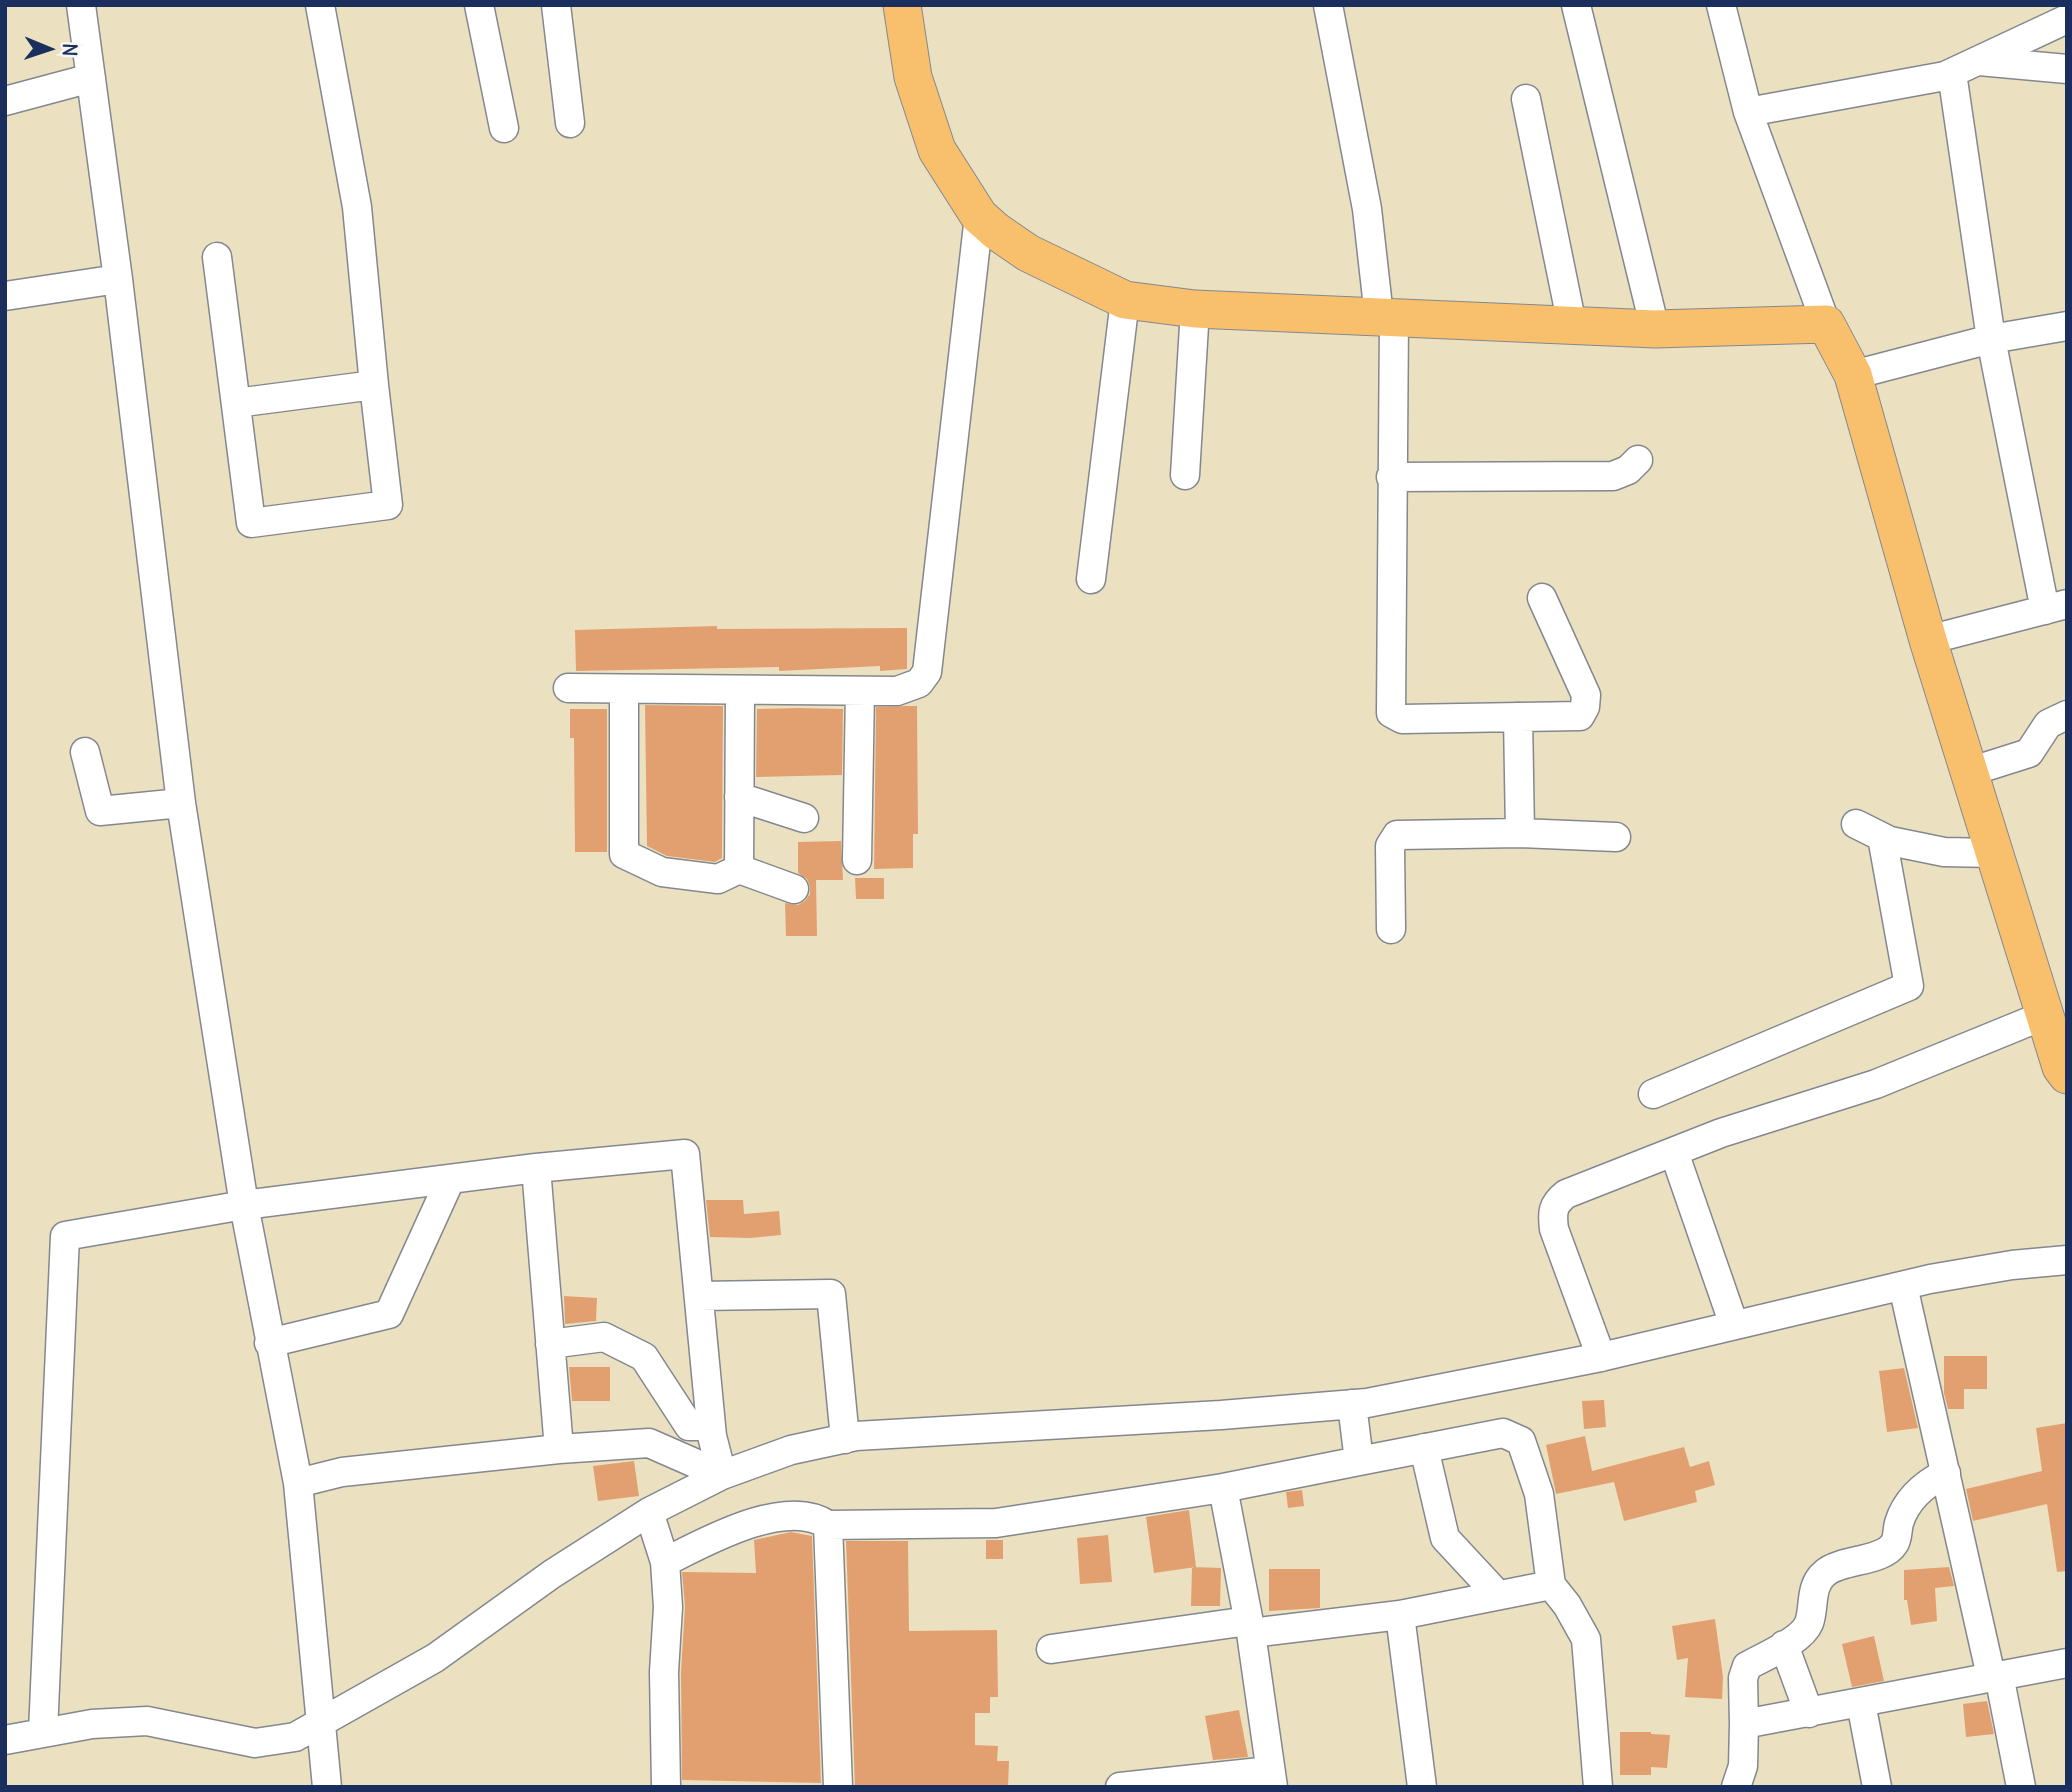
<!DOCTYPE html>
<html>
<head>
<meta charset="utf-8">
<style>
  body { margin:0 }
  #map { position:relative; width:2072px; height:1792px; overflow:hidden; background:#ebe1c0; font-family:Delius,sans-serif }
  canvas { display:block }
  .frame { position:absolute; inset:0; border:7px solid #1b2f5e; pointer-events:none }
  .north { position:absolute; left:14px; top:14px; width:70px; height:70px; -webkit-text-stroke:5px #f6f6f2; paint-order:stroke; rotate:92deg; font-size:19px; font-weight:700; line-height:28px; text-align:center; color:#1b2f5e }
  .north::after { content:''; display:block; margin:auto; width:24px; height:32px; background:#1b2f5e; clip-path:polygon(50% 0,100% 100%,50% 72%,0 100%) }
</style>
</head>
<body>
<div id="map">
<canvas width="2072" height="1792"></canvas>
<div class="frame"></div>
<div class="north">N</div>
</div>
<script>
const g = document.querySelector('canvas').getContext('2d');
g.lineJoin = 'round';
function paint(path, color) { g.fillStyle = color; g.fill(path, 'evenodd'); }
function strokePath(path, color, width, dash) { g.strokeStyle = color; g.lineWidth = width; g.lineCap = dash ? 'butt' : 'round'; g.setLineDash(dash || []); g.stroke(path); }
paint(new Path2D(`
  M717 626V629L907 628V669L880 671V666L779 671V667L576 671 575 630Z
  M645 705 723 706 722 858 715 862 667 856 647 846Z
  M905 706H917L918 834H913V868L874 869 876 707Z
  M798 708 843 709 842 775 756 777 757 709Z
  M570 709H607V852H575L574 738H570Z
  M841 841 843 880H816L817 936H786L785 903 798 905 805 901 810 894V887L807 879 798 873V842Z
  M855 878H884V899H856Z
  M706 1200H743L744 1214 779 1211 781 1235 750 1238 710 1237Z
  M564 1296 597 1298 596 1321 565 1324Z
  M1944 1356H1987V1389H1964V1409H1948L1944 1393Z
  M569 1367H610V1401H572Z
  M1904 1368 1918 1428 1887 1432 1879 1371Z
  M1604 1400 1606 1427 1584 1429 1582 1401Z
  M2067 1423V1571L2057 1572 2047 1504 1973 1521 1966 1489 2042 1471 2036 1428Z
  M1585 1436 1592 1471 1684 1447 1690 1467 1709 1461 1715 1485 1695 1491 1697 1502 1624 1521 1614 1482 1556 1494 1546 1445Z
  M634 1461 639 1496 598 1501 593 1466Z
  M1302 1490 1304 1506 1288 1508 1286 1492Z
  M1189 1510 1196 1567 1154 1573 1146 1517Z
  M791 1532 812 1536 821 1783 682 1780 681 1672 685 1606 682 1572 756 1573 754 1540Z
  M1108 1535 1112 1582 1080 1584 1077 1538Z
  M986 1540H1003V1559H986Z
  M846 1541H908L909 1631 997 1630 998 1697H990V1713H975V1745L998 1746 997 1761H1009L1008 1787H855Z
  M1192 1567 1221 1568 1220 1606H1191Z
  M1949 1567 1954 1586 1935 1588 1937 1621 1911 1625 1907 1600H1904V1570Z
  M1269 1569H1320V1608L1269 1611Z
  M1715 1619 1723 1677 1722 1699 1685 1697 1688 1658 1677 1660 1672 1626Z
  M1874 1636 1884 1681 1852 1687 1842 1644Z
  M1987 1701 1994 1734 1966 1737 1963 1704Z
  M1239 1710 1248 1757 1213 1760 1205 1716Z
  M1620 1732H1651V1734L1670 1735 1667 1768 1651 1767V1775H1620Z`), '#e2a071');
const minor = new Path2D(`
  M81 5 118 279 181 803 244 1205 298 1483 327 1787
  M479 5 504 128
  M556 5 570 123
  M1328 5 1367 209 1379 316
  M1576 5 1655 329
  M1721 5 1748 112 1826 324
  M1979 61 2067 69
  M1952 73 1991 339 2045 610
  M1526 99 1572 325
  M5 101 91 78
  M1748 112 1945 76 2067 19
  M217 257 251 523 388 505 374 385 357 207 320 5
  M5 296 118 279
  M1394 317 1391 713 1402 719 1580 716 1585 707 1586 695 1542 598
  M1853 375 1991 339 2067 326
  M236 403 374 385
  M1185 475 1195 309
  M1391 477 1613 476 1628 470 1638 460
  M1091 579 1125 300
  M1928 640 2067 604
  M568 688 897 691 919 683 927 672 979 216
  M624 689V854L662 872 718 879 739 869 794 889
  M1518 717 1520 833
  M85 752 100 811 181 803
  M1969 772 2029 753 2048 724 2067 715
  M739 797 804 818
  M1856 824 1890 841 1944 852 1994 853
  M857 860 860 691
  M739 869 740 690
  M1391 929 1390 846 1397 835 1520 833 1616 837
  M1653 1094 1909 986 1882 837
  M1674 1152 1734 1325
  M536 1168 559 1449
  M1903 1286 1991 1676
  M699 1296 831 1294 845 1439
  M269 1343 389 1314 450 1180
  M550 1344 604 1337 644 1357 689 1426H711
  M1601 1357 1554 1229C1552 1213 1552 1205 1566 1194L1721 1133 1876 1084 2045 1015
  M1424 1448 1445 1538 1498 1595
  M1359 1461 1503 1433 1521 1441 1539 1494 1551 1585 1567 1605 1586 1639 1598 1787
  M298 1483 342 1472 559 1449 649 1443 722 1475
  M649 1512 665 1562 668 1607 664 1672 666 1787
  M828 1525 838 1787
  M665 1562C705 1542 786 1496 828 1525L996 1523 1223 1488
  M1400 1615 1422 1787
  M1251 1633 1400 1615 1551 1585
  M1784 1645 1809 1713
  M1051 1649 1248 1621
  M1999 1675 2021 1787
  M1861 1703 1877 1787
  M1744 1724 1743 1678 1747 1666C1763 1657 1802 1641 1809 1623 1815 1607 1809 1586 1825 1573 1841 1559 1883 1562 1894 1544 1898 1539 1897 1530 1899 1523 1906 1500 1924 1484 1946 1473
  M43 1732 65 1236 244 1205 536 1168 685 1154 712 1436 722 1475
  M5 1740 92 1724 147 1721 255 1743 295 1737 435 1658 552 1574 649 1512 722 1475 791 1450 856 1436 1221 1415 1367 1403 1601 1357 1930 1279 2012 1265 2067 1260
  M1120 1787 1270 1771
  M1273 1787 1251 1633 1223 1488 1359 1461 1352 1404
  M1736 1787 1743 1766 1744 1724 2067 1663`);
const major = new Path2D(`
  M902 5 913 77 937 150 979 216 996 231 1028 253 1125 300 1195 309 1655 329 1826 324 1853 375 1928 640 2061 1067 2067 1075`);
strokePath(minor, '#83888f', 31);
strokePath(major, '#83888f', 39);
strokePath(minor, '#fff', 28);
strokePath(major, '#f8bf6c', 37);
</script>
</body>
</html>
